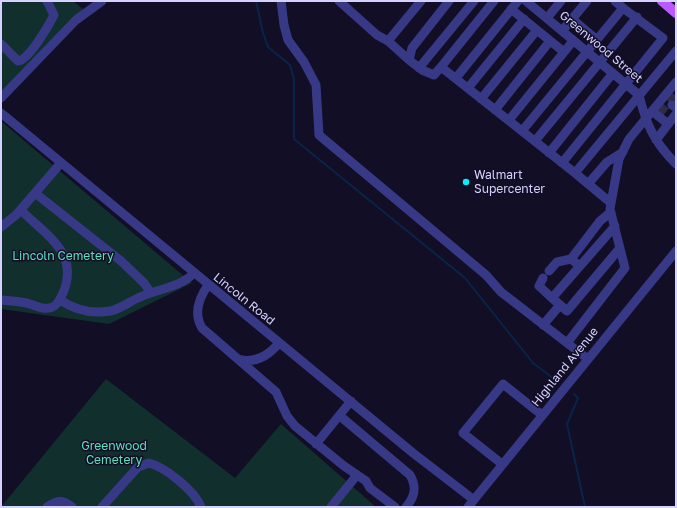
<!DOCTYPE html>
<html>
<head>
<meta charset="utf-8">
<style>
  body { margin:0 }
  #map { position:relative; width:677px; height:508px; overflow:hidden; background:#110e25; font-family:"Golos Text",sans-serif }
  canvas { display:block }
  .frame { position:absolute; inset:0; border:2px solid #d5d2ff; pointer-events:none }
</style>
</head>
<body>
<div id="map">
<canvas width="677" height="508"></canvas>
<div class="frame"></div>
</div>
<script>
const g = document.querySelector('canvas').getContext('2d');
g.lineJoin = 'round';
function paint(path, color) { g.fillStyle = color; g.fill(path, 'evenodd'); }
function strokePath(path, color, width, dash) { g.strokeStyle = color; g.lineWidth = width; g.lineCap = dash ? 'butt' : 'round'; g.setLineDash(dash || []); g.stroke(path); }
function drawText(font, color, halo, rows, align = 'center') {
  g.font = font + ' "Golos Text",sans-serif'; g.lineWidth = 3; g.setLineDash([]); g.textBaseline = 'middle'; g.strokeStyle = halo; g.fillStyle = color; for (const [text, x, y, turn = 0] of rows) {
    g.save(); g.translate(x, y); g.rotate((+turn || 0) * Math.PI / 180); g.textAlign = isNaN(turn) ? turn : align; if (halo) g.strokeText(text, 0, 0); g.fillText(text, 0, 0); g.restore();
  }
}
paint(new Path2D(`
  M1 1H73L83 9 1 93Z
  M1 121 192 283 109 324 1 309Z
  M106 379 235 478 281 424 376 507H1Z`), '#11302d');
strokePath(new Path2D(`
  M256 1 263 33 268 47 290 65 294 79V139L465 278 533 363 558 382
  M574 394 578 398 567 424 585 507`), '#0a2448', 2);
strokePath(new Path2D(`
  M669 96 675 101
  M660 107 666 112`), '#2e2b46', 9, [9, 4.5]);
strokePath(new Path2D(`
  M281 1 284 25 288 40 304 62 316 85 319 135 486 275 501 292 567 343
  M339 1 377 35 388 41 409 60
  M449 1 412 48 409 60 422 70 434 75 441 67 575 173 676 51
  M526 1 639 95
  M511 9 564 52
  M547 18 561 1
  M572 19 597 40
  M562 31 587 1
  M388 41 421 1
  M1 44 18 61C29 60 49 25 54 15L47 1
  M441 67 494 1
  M419 68 474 1
  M456 78 518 1
  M468 88 524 19
  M639 95C646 124 654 142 676 164
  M1 98 76 20 102 1
  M481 99 537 30
  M672 105 676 108
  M495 110 550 41
  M652 111 668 124
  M1 113 413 453 474 500
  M509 120 573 41
  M522 131 623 8 615 1
  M656 140 676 114
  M535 141 637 17
  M549 153 613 73
  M562 163 663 38 623 8
  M575 173 611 203
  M588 184 607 162 623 152
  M35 193 121 261 144 283 151 293
  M615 226 552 298 567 311 620 248
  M1 227 16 215 60 164
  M580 266 571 259 600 221 611 212
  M549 271 557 262 571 259
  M543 278 539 286 552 298
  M208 285C199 298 193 313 202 328L276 392 287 416 295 426 344 466 366 481 370 488 395 507
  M1 300C9 301 17 301 26 303 33 304 41 310 49 308 57 307 60 299 63 293 80 252 45 235 21 210
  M60 300C75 310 93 314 110 311 120 309 129 302 138 298 156 289 180 288 194 273
  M543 325 560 305
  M238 359C255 364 269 355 279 343
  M588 359 567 343 625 268 610 209 619 159 629 139 676 82
  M340 416 410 475C417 487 415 497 406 507
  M316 444 351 401
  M502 464 463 433 503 384 542 415
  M47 507C57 500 62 499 72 507
  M102 507 138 467 149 463C165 467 195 491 201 507
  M331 507 357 475
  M468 507 676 251`), '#383986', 9);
strokePath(new Path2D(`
  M662 1 676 13`), '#b959ff', 10);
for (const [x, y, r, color] of [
  [466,182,4,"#00f1fd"]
]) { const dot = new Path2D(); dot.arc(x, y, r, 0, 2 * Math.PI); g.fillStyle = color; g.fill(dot); strokePath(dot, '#110e25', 1.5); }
drawText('12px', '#d5d2ff', '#110e25', [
  ["Greenwood Street",601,47,40],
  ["Lincoln Road",244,299,39],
  ["Highland Avenue",565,367,-51]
]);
drawText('12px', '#d5d2ff', '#110e25', [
  ["Walmart",474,175],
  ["Supercenter",474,189]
], 'left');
drawText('12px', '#5ae3ba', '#110e25', [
  ["Lincoln Cemetery",63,256],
  ["Greenwood",114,446],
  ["Cemetery",114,460]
]);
</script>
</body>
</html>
